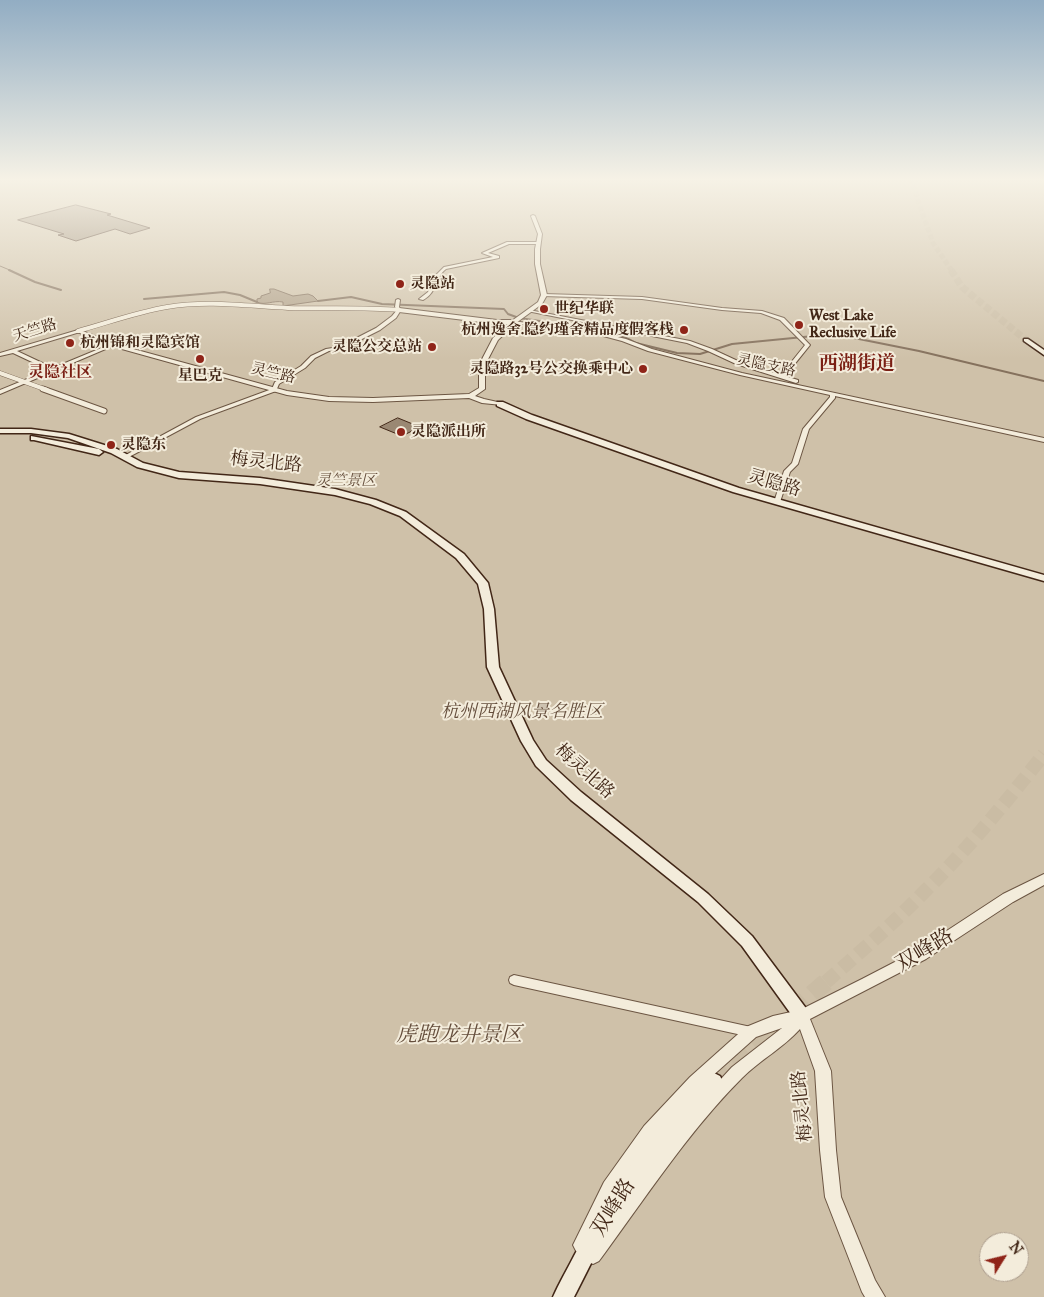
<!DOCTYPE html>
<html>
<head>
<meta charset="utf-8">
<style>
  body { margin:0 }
  #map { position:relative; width:1044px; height:1297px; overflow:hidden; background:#ece1c7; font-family:"IM FELL Great Primer",serif }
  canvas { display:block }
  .north { position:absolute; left:979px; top:1232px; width:50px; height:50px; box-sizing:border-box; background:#f3ecdb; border:1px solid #ac9d8d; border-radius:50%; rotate:54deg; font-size:14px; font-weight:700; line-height:20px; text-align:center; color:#422717 }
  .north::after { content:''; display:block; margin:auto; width:18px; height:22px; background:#8f2418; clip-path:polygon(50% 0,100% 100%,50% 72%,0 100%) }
</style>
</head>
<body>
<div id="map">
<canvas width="1044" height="1297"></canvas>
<div class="north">N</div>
</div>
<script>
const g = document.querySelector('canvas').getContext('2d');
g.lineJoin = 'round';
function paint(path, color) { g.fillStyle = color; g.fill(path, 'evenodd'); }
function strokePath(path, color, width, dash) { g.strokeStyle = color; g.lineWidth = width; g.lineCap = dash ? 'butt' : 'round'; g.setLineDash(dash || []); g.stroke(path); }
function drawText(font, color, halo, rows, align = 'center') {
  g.font = font + ' "IM FELL Great Primer","Noto Serif SC",serif'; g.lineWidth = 4; g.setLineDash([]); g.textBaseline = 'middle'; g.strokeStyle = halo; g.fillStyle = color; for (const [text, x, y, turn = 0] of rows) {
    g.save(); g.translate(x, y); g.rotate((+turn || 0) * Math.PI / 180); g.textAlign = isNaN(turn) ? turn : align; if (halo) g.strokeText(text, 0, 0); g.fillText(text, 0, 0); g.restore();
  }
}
paint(new Path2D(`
  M0 178H1044V1297H0ZM989 1242H1019V1272H989Z`), '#cfc1a9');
const water = new Path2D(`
  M270 289H274L293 296 308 294 313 296 318 301 283 306V302C273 300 265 306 257 302V299L261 298V296L270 293Z`);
paint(water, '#b2a28b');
strokePath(water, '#85715d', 1);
strokePath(new Path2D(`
  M0 266 12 271`), '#85715d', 1);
strokePath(new Path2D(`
  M9 270 35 282 61 290
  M144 299 224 292 240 295 257 302
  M318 301 351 297 382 304 504 309 508 314 519 318 594 329 627 338 636 343 677 353 700 354 732 344 834 334 919 351 1044 381`), '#85715d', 2);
const building = new Path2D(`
  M76 205 111 214 107 215 150 228 130 234 115 229 76 241 58 235 64 234 18 220Z
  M398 418 420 427 402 436 380 427Z`);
paint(building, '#9a8873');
strokePath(building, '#422717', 1);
strokePath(new Path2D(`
  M910 178 933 243 952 271`), '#cabca4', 5, [5, 2.5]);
strokePath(new Path2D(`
  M951 270 962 287 1026 340`), '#cabca4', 7, [7, 3]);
strokePath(new Path2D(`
  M826 982C859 953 893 924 924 892 968 849 1006 802 1044 754`), '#cabca4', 14, [14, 7]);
strokePath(new Path2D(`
  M792 1012 827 981
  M714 1082 780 1023`), '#cabca4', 18, [18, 9]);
const pedestrianFar1 = new Path2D(`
  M78 331C107 323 137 312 167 307 208 300 247 306 288 308 325 309 362 307 399 310
  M0 373 47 390`);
const pedestrian = new Path2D(`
  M43 389 104 411`);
const minor = new Path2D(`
  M507 242H537L539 243 537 244H509L488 253 499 256V258L446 269C434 278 438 292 423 300L419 299 428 292 436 275 444 267 493 257 482 253Z
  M544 294 642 297 722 308 762 311 784 318 810 345 785 376 798 380V382L796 383 736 364 708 351 687 343 527 311 529 310 690 341 712 349 740 362 781 375 805 345 780 320 761 313 722 310 642 299 543 296V294Z
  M398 299 400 300 399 307 401 310 396 318 380 330 342 349 329 351 315 358 305 368 279 384 276 391 200 419 127 458 125 459 122 457 196 417 272 389 275 382 301 366 311 356 326 349 339 347 376 328 392 316 397 310 395 307 396 300Z
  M512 321 592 331 626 339 652 349 742 373 1044 438V442L835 396V398L809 429 798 464 790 472 780 502 777 504 774 502 784 471 792 463 803 429 830 397V395L740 375 648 351 622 341 592 333 514 323H512Z
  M78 330H80V332L17 351 53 368 111 344 115 345 0 394V390L49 370 13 353 0 356V353Z
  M514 975 751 1027 755 1028 757 1032 755 1036 751 1037 514 985 510 983 509 980 510 977Z`);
const tertiary = new Path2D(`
  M533 215 535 216 542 234 540 249V264L547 295 542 304 516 323 498 340 485 365V389L475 396 484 399 502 403V405L482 403 469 398 373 402 329 401 287 395 111 346 75 331 80 330 115 344 287 391 329 397 373 398 469 394 479 388V365L493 338 508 324H497L399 312 396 310 399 308 497 320H513L538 302 541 295 535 264V249L538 234 531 216Z
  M1044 874V885L1013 902 926 959 810 1019 831 1071 836 1150 841 1197 875 1280 885 1297H865L862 1292 825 1197 820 1150 815 1071 800 1029C783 1048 760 1060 742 1078 688 1132 644 1200 599 1261L593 1264 587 1261 584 1255 585 1252 582 1254 576 1251 573 1245 604 1182 644 1126 690 1077 746 1027 773 1016 800 1010 862 979 916 951 1003 894ZM782 1028 732 1067 672 1132 594 1239 616 1194 656 1138 700 1087 756 1037Z`);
const secondary = new Path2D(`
  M1024 339H1028L1044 350V355L1024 341Z
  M497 402H503L532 415 739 488 1044 575V581L733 492 526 419 497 406Z
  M0 429H31L69 434 117 449 143 463 179 472 260 478 335 489 376 500 406 512 464 554 488 583 494 609 499 667 533 740 546 760 581 792 708 894 752 936 808 1011 810 1016 808 1021 802 1024 796 1021 742 946 698 902 571 800 536 766 521 741 487 667 484 609 478 584 456 558 400 516 370 504 335 495 260 484 179 478 137 467 111 453 68 438 31 433H0Z
  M31 436 99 449 103 452 99 455 34 440H31Z
  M714 1073 720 1076 723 1082 720 1088C682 1128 645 1169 617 1216 601 1242 588 1270 574 1297H553C559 1283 567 1270 574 1256 611 1185 652 1133 708 1076Z`);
strokePath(pedestrianFar1, '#6c5643', 5);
strokePath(pedestrian, '#6c5643', 7);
strokePath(minor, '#6c5643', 2);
strokePath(tertiary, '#6c5643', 2);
strokePath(secondary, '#422717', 3);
strokePath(pedestrianFar1, '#f3ecdb', 4);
strokePath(pedestrian, '#f3ecdb', 5);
paint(minor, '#f3ecdb');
paint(tertiary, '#f3ecdb');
paint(secondary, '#f3ecdb');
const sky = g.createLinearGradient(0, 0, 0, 359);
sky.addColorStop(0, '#92adc3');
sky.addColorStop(0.5, '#f6f2e6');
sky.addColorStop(1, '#f6f2e600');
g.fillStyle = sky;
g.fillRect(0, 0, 1044, 359);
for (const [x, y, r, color] of [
  [400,284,5,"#8f2418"],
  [544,309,5,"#8f2418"],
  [799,325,5,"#8f2418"],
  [684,330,5,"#8f2418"],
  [70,343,5,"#8f2418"],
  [432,347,5,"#8f2418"],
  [200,359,5,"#8f2418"],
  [643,369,5,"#8f2418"],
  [401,432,5,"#8f2418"],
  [111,445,5,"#8f2418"]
]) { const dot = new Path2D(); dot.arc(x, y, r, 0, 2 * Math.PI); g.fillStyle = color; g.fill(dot); strokePath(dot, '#f3ecdb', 2); }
drawText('bold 15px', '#422717', '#f3ecdb', [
  ["灵隐站",410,284],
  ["世纪华联",554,309],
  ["West Lake",809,316],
  ["Reclusive Life",809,333],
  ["杭州逸舍.隐约瑾舍精品度假客栈",674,330,"right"],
  ["杭州锦和灵隐宾馆",80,343],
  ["灵隐公交总站",422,347,"right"],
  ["灵隐路32号公交换乘中心",633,369,"right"],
  ["星巴克",200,376,"center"],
  ["灵隐派出所",411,432],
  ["灵隐东",121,445]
], 'left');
drawText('15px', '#422717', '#f3ecdb', [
  ["天竺路",35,331,-17],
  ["灵隐支路",766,366,12],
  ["灵竺路",273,374,13]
]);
drawText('italic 15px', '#654e3c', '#f3ecdb', [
  ["灵竺景区",346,481]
]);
drawText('bold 16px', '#7a1f14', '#f3ecdb', [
  ["灵隐社区",60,373]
]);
drawText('18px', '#422717', '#f3ecdb', [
  ["梅灵北路",266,463,6],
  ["灵隐路",774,484,16],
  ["梅灵北路",584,772,42],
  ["梅灵北路",803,1106,-96]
]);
drawText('italic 18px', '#654e3c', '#f3ecdb', [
  ["杭州西湖风景名胜区",522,713]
]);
drawText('bold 19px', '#7a1f14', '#f3ecdb', [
  ["西湖街道",857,364]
]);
drawText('21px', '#422717', '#f3ecdb', [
  ["双峰路",925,951,-31],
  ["双峰路",614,1208,-58]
]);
drawText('italic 21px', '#654e3c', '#f3ecdb', [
  ["虎跑龙井景区",459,1036]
]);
</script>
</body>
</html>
